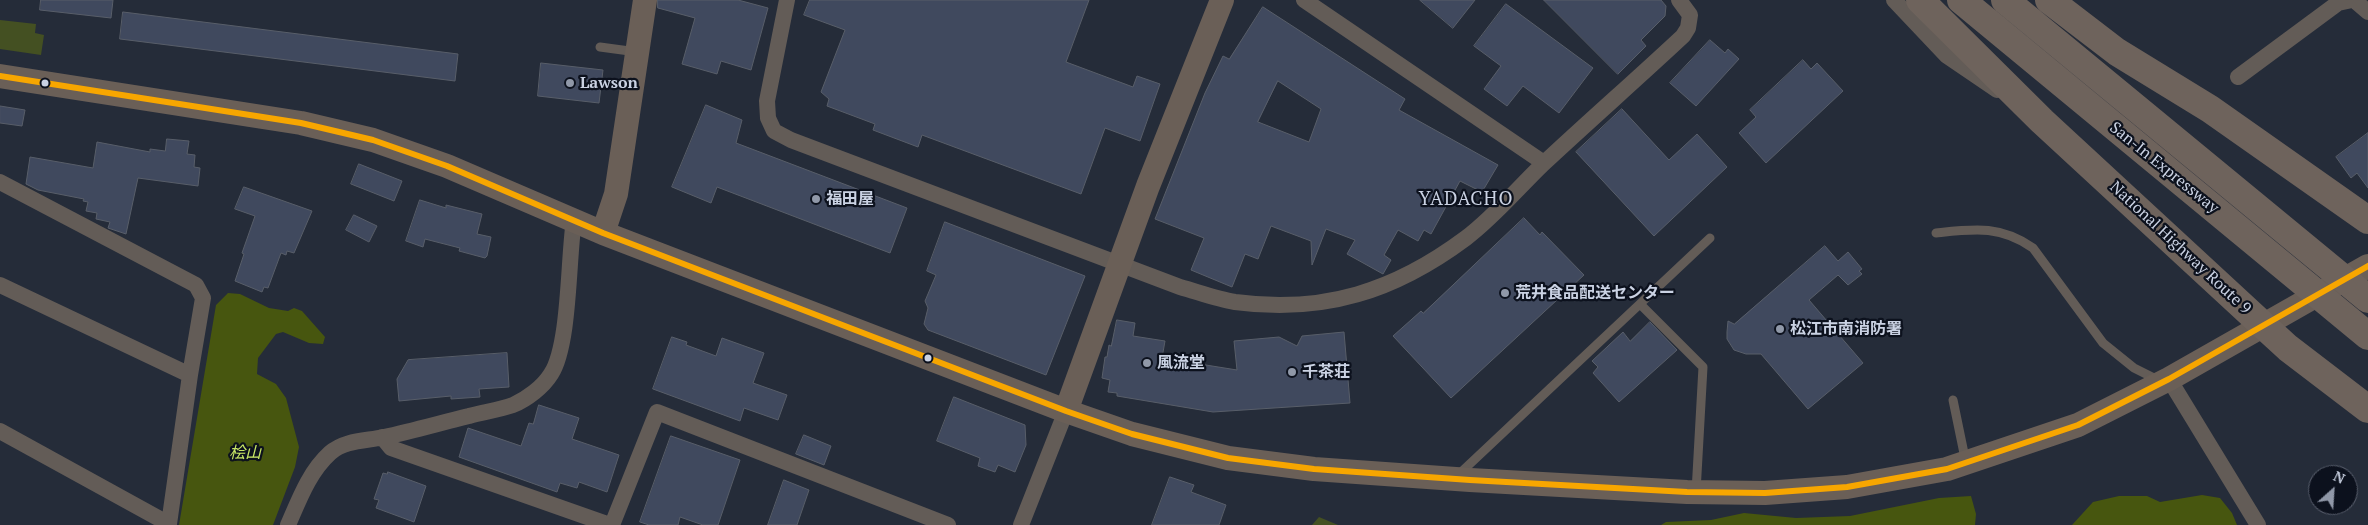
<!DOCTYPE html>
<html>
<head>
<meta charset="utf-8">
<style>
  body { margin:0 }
  #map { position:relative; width:2368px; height:525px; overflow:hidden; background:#252c39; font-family:"PT Serif",serif }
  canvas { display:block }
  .north { position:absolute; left:2308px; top:465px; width:50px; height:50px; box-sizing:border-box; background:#0c111d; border:1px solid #585e6c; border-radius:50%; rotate:26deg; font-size:14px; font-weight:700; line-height:20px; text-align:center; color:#cad2e3 }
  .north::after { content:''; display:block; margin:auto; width:18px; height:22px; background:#9098a8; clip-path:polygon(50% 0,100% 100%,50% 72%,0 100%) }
</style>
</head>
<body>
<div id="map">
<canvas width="2368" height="525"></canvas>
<div class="north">N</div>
</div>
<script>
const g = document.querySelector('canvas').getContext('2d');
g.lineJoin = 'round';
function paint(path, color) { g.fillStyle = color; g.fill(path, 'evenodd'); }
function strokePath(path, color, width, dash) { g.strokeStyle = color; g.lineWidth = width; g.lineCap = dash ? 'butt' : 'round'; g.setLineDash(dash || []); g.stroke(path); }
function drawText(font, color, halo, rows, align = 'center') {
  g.font = font + ' "PT Serif","Noto Sans JP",serif'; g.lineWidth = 4.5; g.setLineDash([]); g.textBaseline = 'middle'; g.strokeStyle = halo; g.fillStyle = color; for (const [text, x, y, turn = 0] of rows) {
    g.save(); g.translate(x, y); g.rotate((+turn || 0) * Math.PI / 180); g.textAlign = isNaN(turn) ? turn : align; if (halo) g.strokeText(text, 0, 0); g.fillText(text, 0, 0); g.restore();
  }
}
paint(new Path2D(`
  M0 20 36 24 35 33 44 35 41 55 0 49Z
  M1319 517 1338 525H1312Z`), '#445022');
paint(new Path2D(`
  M228 293 240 294 269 308 288 311 294 308 302 311 325 337 323 344 309 343 283 332 276 334 258 358 257 374 276 384 286 398 299 447 295 467 273 525H179L216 305Z
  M2202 495 2220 498 2232 513 2237 525H2072L2093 502 2119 496H2147L2160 502Z
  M1971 496 1976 514 1975 525H1661L1666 522 1711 520 1744 513 1796 518 1850 516 1939 498Z`), '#47560f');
const building = new Path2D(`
  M41 0H113L111 18 40 10Z
  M658 0H738L768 8 751 70 721 61 717 74 682 64 695 18 658 8Z
  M810 0H1089L1066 62 1133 87 1137 76 1160 84 1140 141 1105 128 1081 194 922 135 918 147 873 130 875 124 827 106 829 99 821 92 845 30 804 15Z
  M1420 0H1475L1453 28Z
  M1544 0H1661L1666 6 1665 16 1641 40 1646 46 1618 74Z
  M1506 4 1593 68 1559 113 1523 86 1507 106 1484 89 1501 66 1474 46Z
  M1263 7 1405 99 1399 110 1498 165 1482 192 1460 181 1431 234 1424 230 1418 241 1398 230 1384 255 1391 260 1383 274 1347 254 1355 240 1326 229 1312 265 1311 241 1271 226 1258 259 1245 254 1232 287 1191 270 1204 238 1155 219 1205 93 1223 56 1229 59ZM1278 81 1321 109 1309 142 1258 122Z
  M123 12 458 54 455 81 120 39Z
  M1710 40 1725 53 1728 49 1739 59 1696 106 1670 83Z
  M1803 60 1811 69 1817 63 1843 91 1766 163 1739 133 1756 117 1750 110Z
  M541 63 603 70 599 103 538 96Z
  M706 105 742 120 736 143 907 208 890 253 717 187 711 203 672 187Z
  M0 106 25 110 22 126 0 123Z
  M1622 109 1669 160 1697 134 1727 167 1654 236 1576 152Z
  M2368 133V188L2357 173 2351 178 2336 157Z
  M167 139 189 141 187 154 195 155 194 167 200 168 198 186 138 178 126 234 108 228 110 222 96 219 97 213 86 211 88 202 83 201 84 199 38 190 26 184 30 157 93 168 97 142 150 152V149L165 151Z
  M359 164 402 181 394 201 351 184Z
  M244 187 312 211 294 253 287 251 286 255 281 253 268 288 264 287 262 292 235 281 244 254 242 253 255 216 235 209Z
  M420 200 446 208V205L482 214 477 234 491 237 487 256 485 258 459 251 460 248 425 239 423 247 406 241Z
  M354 215 377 226 369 242 346 230Z
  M1524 218 1540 235 1542 232 1584 275 1451 398 1393 336 1421 311 1423 313Z
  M945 222 1085 276 1046 375 928 330 924 324 928 308 925 301 936 275 927 271Z
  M1825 246 1838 261 1848 252 1862 269 1859 271 1862 274 1848 285 1838 275 1809 300 1863 363 1808 409 1761 354H1746L1734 350 1727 339V332L1728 321 1734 324Z
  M1117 320 1135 323 1133 336 1165 341 1162 358 1237 370 1234 341 1279 337 1297 346 1302 336 1344 332 1350 403 1213 412 1117 396V393L1108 392 1110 380 1102 378 1105 357H1107L1109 345 1111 346Z
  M1650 322 1677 350 1619 402 1593 373 1598 367 1592 361 1623 332 1630 341Z
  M672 337 687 342 686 345 716 356 722 338 764 353 753 383 787 395 778 420 744 408 740 421 653 389Z
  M507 353 509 387 479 389 480 397 451 399V396L399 401 397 379 408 360Z
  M954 397 1025 425 1026 445 1015 472 998 465 995 472 978 466 980 458 937 441Z
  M539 405 579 418 572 439 619 455 607 492 579 482 577 488 560 483 557 492 459 457 468 428 521 446 529 423 533 424Z
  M804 435 831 446 824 465 796 454Z
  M671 436 740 460 718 525H703L680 517 678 525H649L640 522Z
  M388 472 426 486 414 522 376 508 379 500 374 499 383 473 387 474Z
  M1170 477 1194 485 1191 492 1226 505 1219 525H1152Z
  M784 480 809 490 797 525H768Z`);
paint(building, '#40495e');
strokePath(building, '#585e69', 1);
strokePath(new Path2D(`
  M600 47 637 52
  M1936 233C1974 229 2000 225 2033 248L2103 343 2134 368 2160 381
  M1640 304 1703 367 1696 492
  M1953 400 1966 463
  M1457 476 1710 238`), '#635c57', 9);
strokePath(new Path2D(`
  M787 0 767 101 768 118 774 131 791 140 1180 287C1198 292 1217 299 1235 302 1324 314 1395 291 1466 238 1494 217 1518 188 1543 164 1589 121 1637 79 1683 36L1688 28 1690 15 1679 0
  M1304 0 1544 163
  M1894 0 1947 56 1997 90
  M2354 0 2368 12
  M2238 77 2338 3 2352 0
  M0 182 196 285 203 298 190 375
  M0 285 190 375 169 524 0 431
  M2169 379 2258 525
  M382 437 391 448 610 525
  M288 525C299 500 309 472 330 453 345 440 366 441 384 437 412 431 440 423 469 416 483 412 499 410 513 405 527 399 543 387 551 374 570 345 568 258 574 220
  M612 525 657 412 948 525
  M1021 525 1066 411`), '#635c57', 16);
strokePath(new Path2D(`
  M0 76 301 123 373 140 447 166 603 233 1066 411 1132 434 1228 458 1314 469 1470 480 1687 492 1765 493 1847 487 1947 469 2078 425 2169 379 2368 266
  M603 233 616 194 645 0
  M1066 411 1148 186 1222 0`), '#6a5f57', 24);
strokePath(new Path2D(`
  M1920 0 2042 121 2264 326 2288 348 2368 409
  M1961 0 2368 336
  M2005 0 2368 299
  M2049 0 2117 52 2210 109 2368 220`), '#6e635c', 28);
strokePath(new Path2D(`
  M0 76 301 123 373 140 447 166 603 233 1066 411 1132 434 1228 458 1314 469 1470 480 1687 492 1765 493 1847 487 1947 469 2078 425 2169 379 2368 266`), '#f7a600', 6);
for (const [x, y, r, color] of [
  [45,83,4.5,"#cad2e3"],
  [570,83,5,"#9098a8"],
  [816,199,5,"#9098a8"],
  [1505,293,5,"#9098a8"],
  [1780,329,5,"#9098a8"],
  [928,358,4.5,"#cad2e3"],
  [1147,363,5,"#9098a8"],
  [1292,372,5,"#9098a8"]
]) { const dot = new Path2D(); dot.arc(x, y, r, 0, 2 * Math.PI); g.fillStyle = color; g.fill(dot); strokePath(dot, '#0c111d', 2); }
drawText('bold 16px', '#cad2e3', '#0c111d', [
  ["Lawson",580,83],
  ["福田屋",826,199],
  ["荒井食品配送センター",1515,293],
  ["松江市南消防署",1790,329],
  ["風流堂",1157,363],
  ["千茶荘",1302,372]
], 'left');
drawText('16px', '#cad2e3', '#0c111d', [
  ["San-In Expressway",2164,168,39],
  ["National Highway Route 9",2180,248,43]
]);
drawText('italic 16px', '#c8e766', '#0c111d', [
  ["桧山",245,453]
]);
g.letterSpacing = '1px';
drawText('19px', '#cad2e3', '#0c111d', [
  ["YADACHO",1466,200]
]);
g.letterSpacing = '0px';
</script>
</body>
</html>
